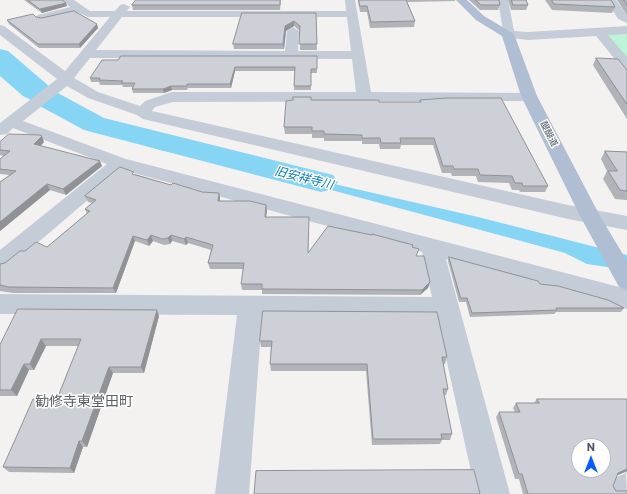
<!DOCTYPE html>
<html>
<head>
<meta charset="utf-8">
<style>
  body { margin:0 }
  #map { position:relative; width:627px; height:494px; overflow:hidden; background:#f4f1f1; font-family:Commissioner,sans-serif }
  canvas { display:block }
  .north { position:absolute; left:571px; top:438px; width:40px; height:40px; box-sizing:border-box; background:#fff; border:1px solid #b5bac0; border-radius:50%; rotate:0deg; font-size:11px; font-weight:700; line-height:16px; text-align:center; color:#475361 }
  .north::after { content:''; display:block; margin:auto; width:14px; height:18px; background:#065df9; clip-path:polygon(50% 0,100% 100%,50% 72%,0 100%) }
</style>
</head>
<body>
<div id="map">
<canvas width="627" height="494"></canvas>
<div class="north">N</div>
</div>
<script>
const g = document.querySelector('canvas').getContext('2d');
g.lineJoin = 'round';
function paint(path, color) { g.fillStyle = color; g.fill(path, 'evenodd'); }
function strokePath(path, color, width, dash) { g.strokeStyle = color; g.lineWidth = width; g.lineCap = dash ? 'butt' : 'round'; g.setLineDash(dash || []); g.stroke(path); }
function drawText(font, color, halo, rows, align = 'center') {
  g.font = font + ' Commissioner,"Noto Sans JP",sans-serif'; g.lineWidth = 3; g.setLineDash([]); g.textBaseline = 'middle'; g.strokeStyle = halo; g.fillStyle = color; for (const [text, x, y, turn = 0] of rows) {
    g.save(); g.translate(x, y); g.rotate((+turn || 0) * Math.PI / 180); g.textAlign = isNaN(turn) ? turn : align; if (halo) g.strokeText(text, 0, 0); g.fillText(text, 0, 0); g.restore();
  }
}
paint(new Path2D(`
  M627 30V65L599 32Z`), '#bdf4d7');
paint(new Path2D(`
  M0 62 17 79 52 104 85 116 110 130 142 140 478 217 627 255V270L587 264 565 253 514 239 324 188 261 175 203 159 160 150 87 128 23 96 0 76Z`), '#86d5f5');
paint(new Path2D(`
  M0 49 8 51 56 92 104 118 333 175 338 182 333 189 321 192 84 130 36 104 0 69Z`), '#86d5f5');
paint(new Path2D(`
  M62 0H74L90 11H115L120 5 124 4 130 7 127 11H346L345 0H355L371 92 534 93 537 96 534 99 529 101 173 102 155 107 152 111 568 205 627 216V230L568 219 143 119 137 115 88 98 67 86 23 121 126 159 627 289V309L446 259 510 494H476L437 317 262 316 249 494H215L237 315 0 314V294L432 297 422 252 123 170 8 268 0 270V250L107 164 13 128 7 134 0 135V123L57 79 0 35V25L4 26 65 71 110 17H88L77 12 42 20 38 19 36 17 38 15 70 7ZM122 17H347L351 51H298L299 31 293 27 287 31 285 51 96 50ZM90 58 352 59 356 92H172L145 101 140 106 98 92 74 78Z
  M498 0H508L514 31 528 32 627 26V34L608 35 627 57V69L622 68 596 36 528 40 504 37Z
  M606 0H616L627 15V23L618 19Z
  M626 473 627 494H611L609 490 614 478Z`), '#c4ccd7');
paint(new Path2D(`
  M456 0H467L484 16 514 34 537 96 600 216 627 261V290L619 287 580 216 521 96 502 36 476 20Z`), '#afbed2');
paint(new Path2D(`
  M24 0H62L67 6 42 13Z
  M136 0H281L280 10H133L132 5Z
  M358 0H455V1L407 2 415 21 414 27 370 28 367 12H360Z
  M469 0H499L500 5 498 10H480Z
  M508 0H526L528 5 526 10H511Z
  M545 0H611L615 7 612 13 552 10Z
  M617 0H627V15Z
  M242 13H316L317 50H300V31L294 26 286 31 284 49H234L233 44Z
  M36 17 98 28 80 48H39L9 24 7 20Z
  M317 56V73H311V90H294L295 71H235L231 88H188L187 90H172L164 93H133L132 89 133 87H123L122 85H100L99 82H91L90 78Z
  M596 58 627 70V119L593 65Z
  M311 100 379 102H419L420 100 548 186 545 192H520L519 190H512L509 183 478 182 476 176H452L451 173H442L433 145H401L400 149H380L379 144H362V141H324V138H312V134H285L284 127Z
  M0 142H44L40 146 102 166 66 195 50 190 0 231V182L10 175 0 174V159L4 156 0 155Z
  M605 151 627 152V200L615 199 603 179 607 171 601 159Z
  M135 174 171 185 202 192 219 193 220 198V201L267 211 266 217 308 252 412 247 430 282 428 288 420 295 262 294V290H242L241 284 244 269H210L208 263 211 250 188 243 186 245 172 241 170 244 164 245 153 241 149 246 135 241 116 293H13L0 291V264L5 263 25 251 47 247 87 214 85 209 92 203 88 202 85 196Z
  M449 257 540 284 624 308 621 312H556L554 314 470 317 466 302H459L448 261Z
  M263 311 447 357 445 364H443L448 389 446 395H444L452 434 450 440H442L440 444 372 445 366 371H271L270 364 271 347H261L260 341Z
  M159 316 144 373H113L87 447H83L74 473 9 472 3 467 57 399 79 346H46L34 370H29L17 396H0V345Z
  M537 399H627V473L625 472 617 475 613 486 616 491 627 494H523L519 479H515L496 417 499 412H515L513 408 516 403H534Z`), '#b0b3b8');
paint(new Path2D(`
  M66 3 67 6 42 13 40 9Z
  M294 21V26L286 31 284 49 283 44 285 26Z
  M97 24 98 28 80 48 79 44Z
  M235 67V71L231 88 230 84Z
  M171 86 172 90 164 93 163 89Z
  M42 136 44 142 37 150 34 144Z
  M100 161 102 166 66 195 63 189Z
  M47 184 50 190 0 231V222Z
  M219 193 220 198 219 207 218 201Z
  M266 205 267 211 265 223V217Z
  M151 235 153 241 149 246 147 240Z
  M171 235 172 241 170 244 168 238Z
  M133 236 135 241 116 293 113 288Z
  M186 237 188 243 186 245 184 239Z
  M430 282 428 288 420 295 422 290Z
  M157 310 159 316 144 373 141 367Z
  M41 339 46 346 34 370 30 364Z
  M24 364 29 370 17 396 11 390Z
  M109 367 113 373 87 447 82 441Z
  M79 441 83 447 74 473 70 468Z
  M627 469V470L625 472 613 477 618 473Z`), '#909296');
const building = new Path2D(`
  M28 0H62L66 3 40 9Z
  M136 0H280V5H132Z
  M359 0H406L415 21 371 22 367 6H360Z
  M476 0H499L500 5H481Z
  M512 0H526L528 5H513Z
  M552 0H611L615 7 554 4Z
  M624 0H627V5Z
  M74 11 97 24 79 44H38L7 20 33 14 36 17 41 18Z
  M242 13H316L317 44H299L300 26 294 21 285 26 283 44H233Z
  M121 56H317V69H311V86H294L295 67H235L230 84H187V86H171L163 89H132L135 83H121L123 81 99 80 100 78H90L102 60H118Z
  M596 58 618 59 627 70V104Z
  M293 97H311V100H379V102H421L420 100 446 98H501L548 186H523L522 183H515L512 176 480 175 478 169H454L453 166H443L434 138H400L401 143H381L380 138H362V135L324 134V131H312V127H284L286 101 293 100Z
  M9 134 40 135 42 136 34 144 100 161 63 189 47 184 0 222V182L16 171 0 169V159L10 151 0 150V142Z
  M605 151 627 152V191L620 190 608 171H617Z
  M120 167 134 172 132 174 171 185 173 183 202 192 219 193 218 201H250L266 205 265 217H309L308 253 328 226 372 235V234L413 245 412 247 419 249 416 256H424L430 282 422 290 262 289V284H241L244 263H208L213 245 186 237 184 239 171 235 168 238 162 239 151 235 147 240 133 236 113 288 9 287 0 285V264L5 263 20 251H25L36 242 47 247 90 211 85 209 96 200 85 196Z
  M449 257 538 281 540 284 558 286 608 300 624 308H556L557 310 472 313 467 298H461Z
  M18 309 157 310 141 367H109L82 441H79L70 468 3 467 33 399H57L81 339H41L30 364H24L11 390H0V345Z
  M263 311 437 312 447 357H442L448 389H443L452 434H441L442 439H373L367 364H270L272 341H260Z
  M537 399H627V469L618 473 613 486 616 491H627V494H528L522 474H519L499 412H520L516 403H539ZM579 446H603V470H579Z
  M474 470 480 494H254L256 471Z`);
paint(building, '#cdd0d6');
strokePath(building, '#909296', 1);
drawText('9px', '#475361', '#fff', [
  ["醍醐道",549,134,63]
]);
drawText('italic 12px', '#0279aa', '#fff', [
  ["旧安祥寺川",304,178,14]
]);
drawText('14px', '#5d6167', '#fff', [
  ["勧修寺東堂田町",84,401]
]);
</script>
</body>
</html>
